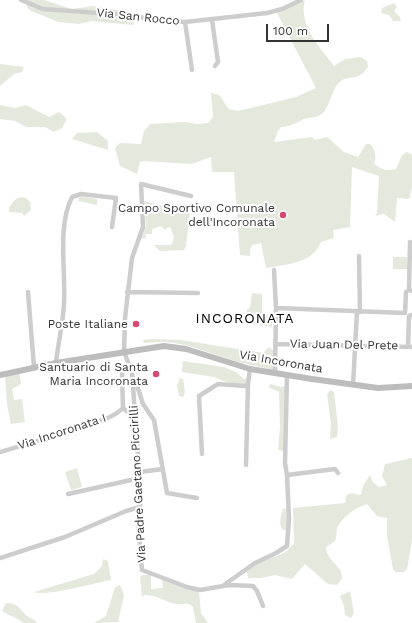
<!DOCTYPE html>
<html>
<head>
<meta charset="utf-8">
<style>
  body { margin:0 }
  #map { position:relative; width:412px; height:623px; overflow:hidden; background:#fff; font-family:"Work Sans",sans-serif }
  canvas { display:block }
  .scale { position:absolute; left:266px; top:24px; width:63px; height:18px; box-sizing:border-box; border:2px solid #333; border-top:0; padding-left:5px; font-size:12px; line-height:14px; white-space:nowrap; color:#333; -webkit-text-stroke:3px #fff; paint-order:stroke }
</style>
</head>
<body>
<div id="map">
<canvas width="412" height="623"></canvas>
<div class="scale">100 m</div>
</div>
<script>
const g = document.querySelector('canvas').getContext('2d');
g.lineJoin = 'round';
function paint(path, color) { g.fillStyle = color; g.fill(path, 'evenodd'); }
function strokePath(path, color, width, dash) { g.strokeStyle = color; g.lineWidth = width; g.lineCap = dash ? 'butt' : 'round'; g.setLineDash(dash || []); g.stroke(path); }
function drawText(font, color, halo, rows, align = 'center') {
  g.font = font + ' "Work Sans",sans-serif'; g.lineWidth = 4; g.setLineDash([]); g.textBaseline = 'middle'; g.strokeStyle = halo; g.fillStyle = color; for (const [text, x, y, turn = 0] of rows) {
    g.save(); g.translate(x, y); g.rotate((+turn || 0) * Math.PI / 180); g.textAlign = isNaN(turn) ? turn : align; if (halo) g.strokeText(text, 0, 0); g.fillText(text, 0, 0); g.restore();
  }
}
paint(new Path2D(`
  M24 0H44L72 9 93 6 136 13 135 21 133 25 92 21 79 24 58 22 29 10Z
  M305 0C298 26 320 47 334 66L345 59 361 57 367 61 368 67C357 83 348 74 340 82 330 90 331 109 319 116 314 118 309 117 304 119 295 123 291 127 281 127L278 131 274 142 312 137 315 140 327 137 344 152 358 157 366 144H370C375 148 377 158 374 163 380 170 387 171 396 169L402 155 407 152 412 155V187L409 199 397 198 395 222 384 214 375 216 377 213 379 176 352 167 350 227 333 230 334 238 321 242C312 264 287 264 266 268L261 243 252 245 250 250V256L240 255 234 172H212L211 157 192 164 143 161 140 162 137 174 120 166 115 148 120 143 141 144 144 131 150 124 185 122 197 124 208 123 213 117 211 93C223 94 222 101 229 109L238 111 296 97 316 88 277 13Z
  M394 3 397 7 394 11 400 17 401 21H393L389 15 381 13 382 8Z
  M0 64 24 67 22 72 14 74 0 86Z
  M0 105 15 108 26 105 49 117 59 112 67 119 62 128 54 132 45 127H26L15 121 0 119Z
  M97 132 108 141V150L72 139 77 133Z
  M80 196 97 199V205L78 201Z
  M21 197 26 198 30 202 31 210 24 216 22 213 9 212C8 206 15 198 21 197Z
  M144 201 190 213 186 246 184 250 160 251 154 245H171L174 238 171 228 168 227 165 230 161 226 152 229V234H146L145 239 142 238 146 226Z
  M393 257H407L408 269H393Z
  M252 293 262 294V315L272 316V327L245 323V321H257L258 314 247 313V309L250 308Z
  M152 339 181 340 263 353 269 347 274 351 273 370C259 366 243 364 228 359 196 349 180 339 144 343L143 340Z
  M183 361 224 367 236 372 244 379 247 378 246 384H231L214 377 182 372Z
  M19 372 21 384 12 389 14 400 22 399 25 422 11 424 7 404 5 375Z
  M180 378 183 379 185 392 183 397 179 396 177 385Z
  M271 384 281 387 285 386 284 451 278 450 280 427 279 392 268 387Z
  M331 390 334 392 338 427 337 437 330 439 331 424 327 394Z
  M412 458V541L407 569 404 572H395L393 569 387 536V518L377 516 367 504C356 507 342 517 337 528 336 532 337 537 335 541L326 547C326 561 343 565 342 579L337 585 328 584 305 564 292 579 275 575 261 578H248L247 572C256 559 275 559 287 551 290 548 290 546 294 544L293 508 345 503 346 496 350 493 361 495 363 486 370 475 373 482 379 487 387 485 382 476 385 464Z
  M77 468 82 487 71 490 65 472Z
  M287 508 288 530H283C278 525 281 515 283 509Z
  M103 559 108 561 111 580C95 583 45 597 34 592L94 574 102 566Z
  M142 575H151V589L163 588 162 579 199 592 201 613 208 623H196L193 607 189 604C185 603 181 605 176 604 165 602 157 595 145 595L142 597 140 577Z
  M120 585 124 595 118 622 94 623 106 616 115 587Z
  M350 591 354 613 351 618 345 615 344 606 340 596Z
  M6 603C18 602 20 610 27 616 31 620 34 617 37 623H23C17 617 9 616 2 611Z`), '#e5e8dd');
strokePath(new Path2D(`
  M21 0 43 9 126 15 164 21 185 22 267 13 282 9 301 0
  M212 20 218 62 215 66
  M185 22 192 70
  M191 196 141 184 143 227 132 258 125 318 124 352 132 372 141 499 138 520 142 570 187 587 200 590 229 585 253 586 257 591 263 606
  M410 242 409 290 412 291
  M359 256 360 312
  M274 270 276 308 275 373
  M28 292 34 367
  M127 292 198 293
  M276 308 405 313 406 292
  M277 344 412 347
  M408 346 409 316 412 315
  M56 363C58 343 63 324 64 304 66 272 57 226 72 197L81 194 116 198 112 227
  M287 375 285 463 287 475 335 469 338 473
  M135 379 143 404 154 420 167 493 197 498
  M353 385 357 312
  M123 408 136 419
  M0 452C25 445 50 437 74 428 90 423 110 421 123 408L122 375 123 371 129 364
  M202 454 199 396 218 384 245 386 248 384 250 369
  M246 465 248 384
  M139 472 163 469
  M68 494 140 478
  M0 558 65 537 126 511 140 507
  M224 585 255 563 276 553 287 546 289 518 287 475`), '#cdcdcd', 4.5);
strokePath(new Path2D(`
  M0 375 56 363 164 346 186 349 250 369 312 379 378 388 412 386`), '#bdbdbd', 6);
for (const [x, y, r, color] of [
  [283,215,4,"#d54972"],
  [136,324,4,"#d54972"],
  [156,374,4,"#d54972"]
]) { const dot = new Path2D(); dot.arc(x, y, r, 0, 2 * Math.PI); g.fillStyle = color; g.fill(dot); strokePath(dot, '#fff', 1.5); }
drawText('12px', '#333', '#fff', [
  ["Via San Rocco",138,17,6],
  ["Via Juan Del Prete",344,345,1],
  ["Via Incoronata",281,362,10],
  ["Via Incoronata I",62,432,-18],
  ["Via Padre Gaetano Piccirilli",138,484,-93]
]);
drawText('12px', '#333', '#fff', [
  ["Campo Sportivo Comunale",275,208],
  ["dell'Incoronata",275,222],
  ["Poste Italiane",128,324],
  ["Santuario di Santa",148,367],
  ["Maria Incoronata",148,381]
], 'right');
g.letterSpacing = '1px';
drawText('14px', '#000', '#fff', [
  ["INCORONATA",245,319]
]);
g.letterSpacing = '0px';
</script>
</body>
</html>
